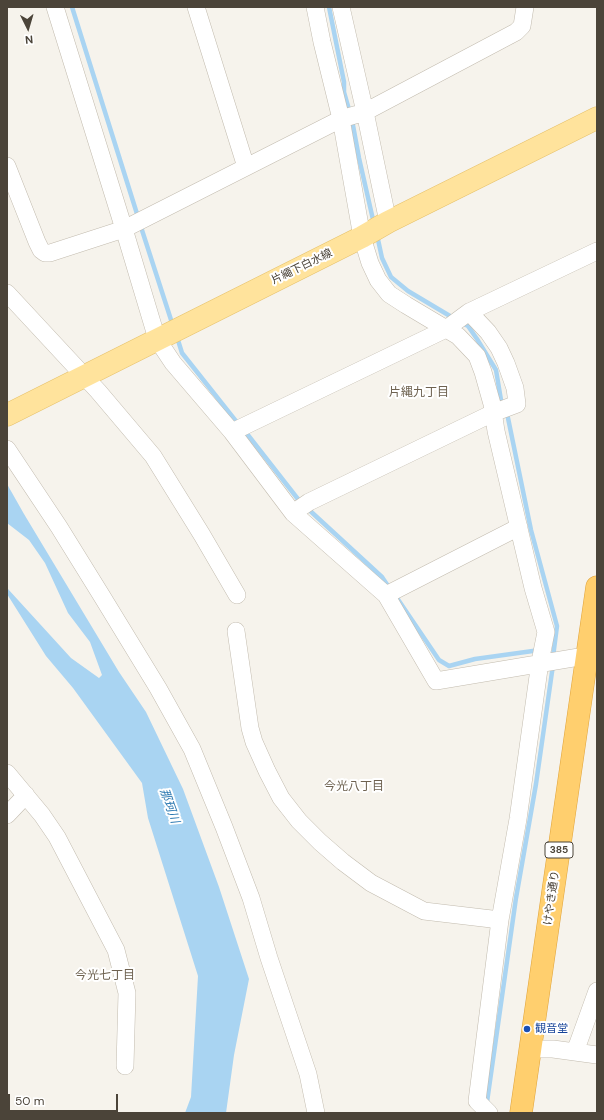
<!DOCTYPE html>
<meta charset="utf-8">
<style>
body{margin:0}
#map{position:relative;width:604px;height:1120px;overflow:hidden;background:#f6f3ec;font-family:"DM Sans",sans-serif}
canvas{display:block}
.frame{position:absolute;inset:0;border:8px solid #4b4439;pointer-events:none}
.north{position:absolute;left:8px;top:8px;width:40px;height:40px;-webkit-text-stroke:3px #fff;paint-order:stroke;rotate:175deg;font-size:11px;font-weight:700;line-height:16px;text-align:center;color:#4b4439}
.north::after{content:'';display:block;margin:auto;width:14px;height:18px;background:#4b4439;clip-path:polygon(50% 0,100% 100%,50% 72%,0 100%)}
.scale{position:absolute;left:8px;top:1094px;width:110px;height:18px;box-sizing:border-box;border:2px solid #4b4439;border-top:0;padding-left:5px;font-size:12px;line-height:14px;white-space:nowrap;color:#4b4439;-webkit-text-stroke:3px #fff;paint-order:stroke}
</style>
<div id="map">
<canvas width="604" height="1120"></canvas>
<div class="frame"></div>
<div class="north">N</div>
<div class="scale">50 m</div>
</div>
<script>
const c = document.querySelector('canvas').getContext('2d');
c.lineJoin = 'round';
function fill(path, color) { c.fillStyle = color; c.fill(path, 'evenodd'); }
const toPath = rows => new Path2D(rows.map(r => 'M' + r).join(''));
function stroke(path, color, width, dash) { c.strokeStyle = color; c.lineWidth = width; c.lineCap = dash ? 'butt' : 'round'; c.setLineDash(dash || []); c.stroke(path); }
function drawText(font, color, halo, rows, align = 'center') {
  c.font = font + ' "DM Sans","Noto Sans JP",sans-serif'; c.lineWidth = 4; c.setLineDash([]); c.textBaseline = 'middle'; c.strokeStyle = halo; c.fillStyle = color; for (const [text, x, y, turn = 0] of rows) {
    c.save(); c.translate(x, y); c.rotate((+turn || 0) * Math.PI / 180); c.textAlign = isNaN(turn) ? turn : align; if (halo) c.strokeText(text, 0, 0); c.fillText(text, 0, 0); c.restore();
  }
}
const water = toPath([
 [7,484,24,514,119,672,146,712,183,789,219,887,249,979,234,1055,226,1113,185,1113,191,1097,198,976,148,818,142,783,73,688,46,656,7,594,8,589,71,658,99,678,102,675,90,642,68,613,45,563,29,540,7,523]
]);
const stream = toPath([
 [72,7,138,217],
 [329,7,344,82,344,92,350,113],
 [352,120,359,158,374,224],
 [140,224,173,326],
 [377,235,382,258,391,277,408,291,455,319],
 [461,322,468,326,477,339,496,370,501,400,508,418,531,530,557,626,553,657],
 [177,337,182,353,239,425],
 [244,430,301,503],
 [307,508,382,577,390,589],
 [395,595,439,660,449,666,475,659,540,650],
 [485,1103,487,1102,516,898,536,784,553,665]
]);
const minor = toPath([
 [55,7,124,229,157,339,173,363,232,432,293,513,386,595,436,681,597,654],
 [196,7,246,167],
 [315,7,322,42,341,119,362,237,370,263,378,280,389,294,406,305,458,336,477,356,483,372,492,404,496,431,533,588,546,632,540,662,518,819,500,920,477,1101,489,1113],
 [341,7,365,112,388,222],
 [7,166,37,242,41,250,45,253,50,253,124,229,341,119,365,112,516,32,522,26,525,7],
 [7,293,98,391,153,456,202,535,237,595],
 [232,432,446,329,469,312,597,251],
 [7,449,59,527,103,598,158,688,192,749,224,827,251,898,269,958,308,1074,316,1113],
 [293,513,309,502,493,413,517,404,515,388,506,363,499,348,488,332,469,312],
 [386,595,519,527],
 [236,631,250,728,254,742,267,771,281,798,299,821,320,842,343,862,371,883,424,911,500,920],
 [7,773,42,815,57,837,116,950,127,993,125,1066],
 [7,815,26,795],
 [530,1049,553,1049,597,1055],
 [575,1052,597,991]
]);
const major = toPath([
 [7,415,362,237,388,222,597,118]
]);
const highway = toPath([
 [521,1113,597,587]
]);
const markers = [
 [527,1029,4,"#1a4fb4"]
];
const shields = [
 [559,850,28]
];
const shieldNames = [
 ["385",559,850]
];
const streetNames = [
 ["片繩下白水線",302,267,-26],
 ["けやき通り",552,898,-82]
];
const transitNames = [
 ["観音堂",535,1029]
];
const neighbourhoodNames = [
 ["片縄九丁目",419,393],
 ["今光八丁目",354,787],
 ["今光七丁目",105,976]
];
const waterNames = [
 ["那珂川",169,806,70]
];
fill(water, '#a9d4f2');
stroke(stream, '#a9d4f2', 4.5);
stroke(minor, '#c2bbae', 18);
stroke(major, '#e6c16a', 23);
stroke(highway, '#e0a43c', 23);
stroke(minor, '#fff', 17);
stroke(major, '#ffe39c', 22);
stroke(highway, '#ffcf6e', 22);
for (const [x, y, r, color] of markers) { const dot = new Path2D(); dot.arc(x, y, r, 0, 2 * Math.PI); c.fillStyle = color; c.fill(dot); stroke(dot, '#fff', 1.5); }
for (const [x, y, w] of shields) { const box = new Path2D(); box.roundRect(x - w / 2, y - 8, w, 16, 3); c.fillStyle = '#fff'; c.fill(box); stroke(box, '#4b4439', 1); }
drawText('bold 10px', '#4b4439', null, shieldNames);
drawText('11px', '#4b4439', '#fff', streetNames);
drawText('11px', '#164399', '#fff', transitNames, 'left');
drawText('12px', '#6e6250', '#fff', neighbourhoodNames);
drawText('italic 12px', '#2e7ab2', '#fff', waterNames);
</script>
